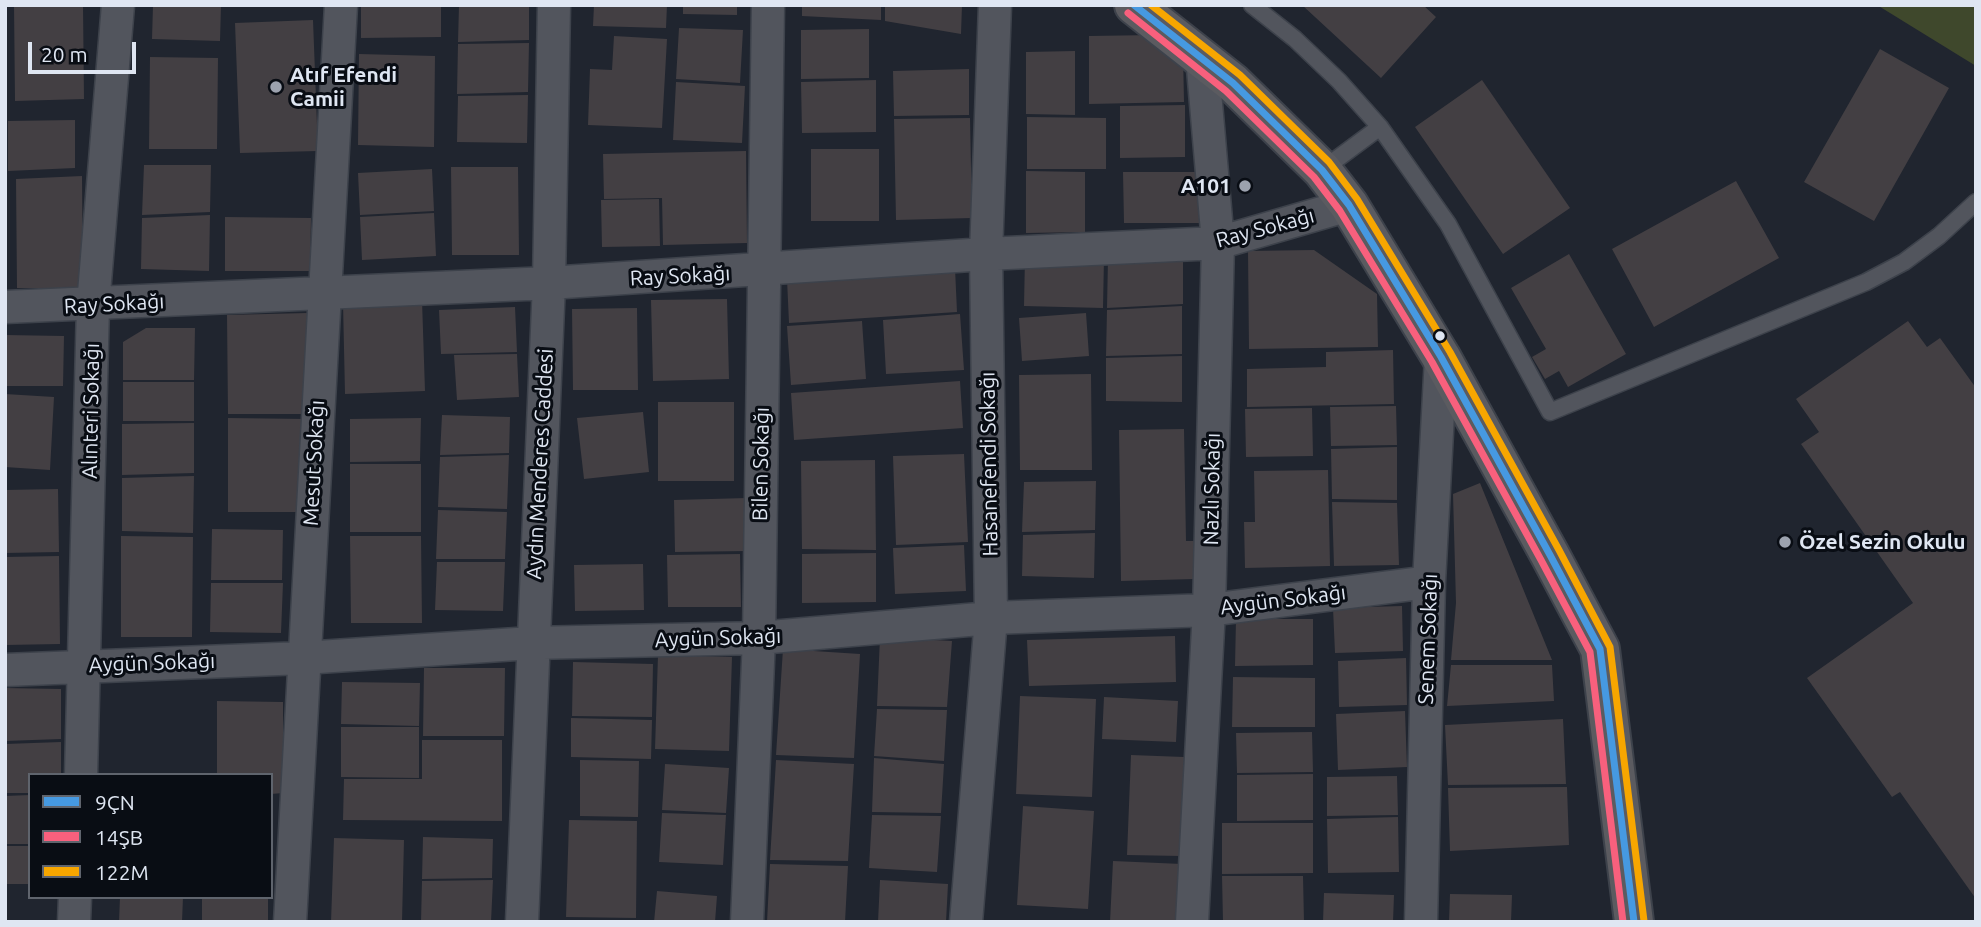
<!DOCTYPE html>
<meta charset="utf-8">
<style>
body{margin:0}
#map{position:relative;width:1981px;height:927px;overflow:hidden;background:#20252f;font-family:Ubuntu,sans-serif}
canvas{display:block}
.frame{position:absolute;inset:0;border:7px solid #dfe6f2;pointer-events:none}
.legend{position:absolute;left:28px;top:773px;width:245px;height:126px;box-sizing:border-box;background:#090d14;border:2px solid #5f646d;margin:0;padding:9px 12px;list-style:none;font-size:21px;color:#dfe6f2}
.legend li{display:flex;align-items:center;gap:14px;height:35px}
.legend b{width:35px;border:2px solid #5f646d}
.scale{position:absolute;left:28px;top:42px;width:108px;height:32px;box-sizing:border-box;border:4px solid #dfe6f2;border-top:0;padding-left:9px;font-size:21px;line-height:24px;white-space:nowrap;color:#dfe6f2;-webkit-text-stroke:5px #090d14;paint-order:stroke}
</style>
<div id="map">
<canvas width="1981" height="927"></canvas>
<div class="frame"></div>
<ul class="legend">
<li><b style="height:9px;background:#4699e1"></b>9ÇN</li>
<li><b style="height:9px;background:#f8607d"></b>14ŞB</li>
<li><b style="height:9px;background:#f7a600"></b>122M</li>
</ul>
<div class="scale">20 m</div>
</div>
<script>
const c = document.querySelector('canvas').getContext('2d');
c.lineJoin = 'round';
function fill(path, color) { c.fillStyle = color; c.fill(path, 'evenodd'); }
const toPath = rows => new Path2D(rows.map(r => 'M' + r).join(''));
function stroke(path, color, width, dash) { c.strokeStyle = color; c.lineWidth = width; c.lineCap = dash ? 'butt' : 'round'; c.setLineDash(dash || []); c.stroke(path); }
function drawText(font, color, halo, rows, align = 'center') {
  c.font = font + ' Ubuntu,sans-serif'; c.lineWidth = 6; c.setLineDash([]); c.textBaseline = 'middle'; c.strokeStyle = halo; c.fillStyle = color; for (const [text, x, y, turn = 0] of rows) {
    c.save(); c.translate(x, y); c.rotate((+turn || 0) * Math.PI / 180); c.textAlign = isNaN(turn) ? turn : align; if (halo) c.strokeText(text, 0, 0); c.fillText(text, 0, 0); c.restore();
  }
}
const green = toPath([
 [1877,5,1976,5,1976,66]
]);
const building = toPath([
 [14,5,83,5,84,99,15,101],
 [153,5,221,5,220,41,152,39],
 [361,5,441,5,441,37,361,38],
 [459,5,529,5,529,40,458,42],
 [594,5,667,5,666,28,593,26],
 [683,5,737,5,737,15,683,14],
 [802,5,881,5,881,20,802,16],
 [885,5,962,5,961,34,885,21],
 [1302,5,1423,5,1436,17,1381,78],
 [313,20,318,151,240,153,235,23],
 [679,28,743,30,740,83,676,79],
 [869,29,869,78,801,79,801,30],
 [1153,35,1183,52,1184,102,1089,104,1089,36],
 [614,36,667,39,662,128,588,125,590,69,612,70],
 [529,43,528,92,457,94,458,44],
 [1880,49,1949,88,1874,221,1804,182],
 [1075,51,1075,115,1026,114,1026,52],
 [359,54,435,56,434,147,358,145],
 [150,57,218,58,217,149,149,149],
 [969,69,969,115,894,116,893,71],
 [876,80,876,132,802,133,801,82],
 [1482,80,1570,208,1503,254,1415,127],
 [676,82,745,86,742,143,673,140],
 [528,95,527,143,457,142,458,96],
 [1185,105,1185,157,1120,158,1120,106],
 [1027,117,1106,118,1106,169,1027,169],
 [970,118,972,218,896,220,894,119],
 [75,120,75,168,8,171,8,121],
 [811,149,879,149,879,221,811,221],
 [746,151,747,243,663,245,662,198,604,199,603,154],
 [144,165,211,165,210,212,142,215],
 [451,167,518,167,519,255,452,255],
 [432,169,434,211,360,215,358,173],
 [1026,171,1085,172,1085,232,1026,233],
 [1123,172,1207,172,1207,223,1124,223],
 [82,176,83,288,17,288,16,179],
 [1736,181,1779,258,1654,327,1612,249],
 [659,199,660,246,602,247,601,200],
 [434,213,436,256,362,260,360,217],
 [210,215,209,271,141,269,142,218],
 [225,217,311,218,310,271,225,271],
 [1314,250,1377,294,1378,347,1249,349,1248,251],
 [1569,254,1626,354,1568,387,1559,371,1545,379,1532,357,1546,349,1511,288],
 [1025,256,1104,258,1103,308,1024,306],
 [1108,258,1183,259,1183,304,1107,308],
 [955,268,957,312,789,323,787,279],
 [727,299,729,379,653,381,651,300],
 [422,300,425,391,345,394,343,303],
 [1182,306,1182,354,1106,356,1107,310],
 [515,307,517,352,441,354,439,310],
 [637,308,638,390,573,390,572,309],
 [307,313,306,414,228,414,227,315],
 [1086,313,1089,356,1022,361,1019,318],
 [960,314,964,370,886,374,883,320],
 [862,321,866,379,791,385,787,326],
 [1908,321,1927,347,1940,338,1976,388,1976,899,1900,792,1892,797,1807,678,1913,603,1801,444,1819,432,1796,399],
 [146,328,195,328,194,380,123,380,123,342],
 [5,335,64,336,63,386,5,386],
 [1393,350,1394,404,1247,407,1247,369,1326,367,1326,352],
 [517,354,519,397,457,400,454,355],
 [1182,356,1182,402,1106,401,1106,358],
 [1091,374,1092,470,1020,470,1019,375],
 [960,381,963,428,794,440,791,393],
 [123,382,194,382,194,421,123,421],
 [5,394,54,397,50,470,5,467],
 [658,402,734,402,734,481,658,481],
 [1396,406,1397,445,1331,446,1330,407],
 [1312,408,1313,456,1246,457,1245,409],
 [643,412,649,472,584,479,577,418],
 [442,415,510,417,509,453,440,455],
 [228,418,306,419,306,512,228,512],
 [421,418,420,461,350,462,350,419],
 [194,423,194,473,122,475,122,424],
 [1184,429,1186,541,1194,541,1194,579,1121,581,1119,430],
 [1397,447,1397,500,1332,499,1331,449],
 [964,454,968,542,896,545,893,456],
 [509,455,507,509,438,507,440,457],
 [875,460,876,550,802,549,801,461],
 [350,464,421,464,421,532,350,532],
 [1328,470,1330,566,1245,568,1244,522,1255,522,1254,471],
 [194,476,193,533,122,531,122,478],
 [1096,481,1095,530,1022,532,1024,482],
 [1480,483,1552,660,1451,660,1456,603,1453,494],
 [58,489,59,552,5,553,5,490],
 [747,498,747,551,675,552,674,500],
 [1332,502,1397,503,1399,565,1334,566],
 [438,510,507,512,505,559,436,559],
 [212,529,283,530,282,580,211,580],
 [1095,533,1094,578,1022,576,1023,535],
 [121,536,193,537,192,637,121,637],
 [350,536,421,536,422,623,351,623],
 [964,545,966,591,895,594,893,548],
 [876,553,876,602,802,603,802,554],
 [740,554,741,607,668,607,667,555],
 [59,556,60,644,5,645,5,557],
 [437,562,505,562,503,611,435,610],
 [643,564,644,610,575,611,574,565],
 [211,583,283,583,281,633,210,632],
 [1402,606,1403,651,1335,653,1333,608],
 [1236,619,1313,619,1313,665,1235,666],
 [1175,636,1176,682,1029,686,1027,640],
 [880,637,952,641,947,707,877,706],
 [783,649,860,654,854,758,776,755],
 [658,655,732,657,729,751,655,749],
 [1406,658,1407,705,1339,707,1338,661],
 [573,662,653,664,652,717,572,716],
 [1451,665,1552,665,1554,701,1447,706],
 [424,668,505,668,504,736,423,736],
 [1233,677,1315,678,1315,727,1232,727],
 [342,682,420,683,419,726,341,724],
 [5,688,61,689,61,739,5,741],
 [1020,696,1096,699,1092,797,1016,794],
 [1104,697,1178,701,1176,742,1102,739],
 [217,701,283,702,283,793,271,794,271,775,217,775],
 [877,709,947,710,944,761,874,756],
 [1405,711,1407,767,1338,770,1336,714],
 [571,718,652,720,651,759,571,757],
 [1563,719,1566,784,1448,785,1445,725],
 [341,727,419,727,419,778,341,777],
 [1312,732,1313,772,1237,773,1236,733],
 [422,740,502,740,502,821,343,820,344,779,422,779],
 [61,742,61,775,30,775,30,793,5,793,5,744],
 [1131,755,1184,757,1181,856,1127,855],
 [874,758,944,764,941,813,872,812],
 [580,760,639,761,638,817,580,816],
 [776,760,854,764,848,861,770,860],
 [665,764,729,768,726,813,662,810],
 [1313,774,1313,820,1237,821,1237,775],
 [1397,776,1398,815,1327,816,1327,777],
 [1567,787,1569,845,1450,851,1448,788],
 [30,795,30,844,5,844,5,796],
 [1023,806,1094,811,1088,909,1017,905],
 [662,813,726,815,723,865,659,862],
 [872,815,941,816,937,872,869,868],
 [1398,817,1399,872,1328,873,1327,819],
 [569,820,637,821,636,918,566,917],
 [1222,823,1313,823,1313,873,1222,874],
 [423,837,493,839,492,878,422,879],
 [334,838,404,840,402,922,331,922],
 [5,846,30,846,30,884,5,884],
 [1113,861,1182,864,1179,922,1110,922],
 [770,864,848,866,845,922,767,922],
 [1222,876,1303,876,1304,922,1223,922],
 [493,880,491,922,421,922,422,881],
 [880,880,948,884,946,922,878,922],
 [657,891,717,896,715,922,654,922],
 [1324,893,1394,895,1393,922,1323,922],
 [1450,894,1512,895,1511,922,1449,922],
 [120,897,183,897,182,922,119,922],
 [268,897,268,922,202,922,202,898]
]);
const lane = toPath([
 [1252,5,1295,39,1339,81,1380,127,1448,224,1550,412,1866,282,1904,262,1939,236,1976,202],
 [1322,170,1380,127]
]);
const street = toPath([
 [5,307,549,283,986,254,1218,243,1349,205],
 [5,670,303,658,532,643,759,638,991,618,1209,610,1429,582],
 [81,775,93,305,118,5],
 [74,922,75,897],
 [290,922,341,5],
 [522,922,549,283,554,5],
 [747,922,759,638,768,5],
 [966,922,991,618,986,254,995,5],
 [1192,922,1209,610,1218,243,1202,57],
 [1421,922,1429,582,1441,357]
]);
const secondary = toPath([
 [1134,5,1233,83,1322,170,1349,205,1441,357,1550,555,1600,649,1634,922]
]);
const bus1 = toPath([
 [1134,5,1233,83,1322,170,1349,205,1441,357,1550,555,1600,649,1634,922]
]);
const bus2 = toPath([
 [1128,13,1226,91,1314,177,1340,211,1432,362,1541,560,1590,652,1623,922]
]);
const bus3 = toPath([
 [1151,5,1240,75,1329,162,1357,199,1450,352,1559,550,1610,647,1644,921]
]);
const markers = [
 [276,87,7,"#9ca2ae"],
 [1245,186,7,"#9ca2ae"],
 [1440,336,6,"#dfe6f2"],
 [1785,542,7,"#9ca2ae"]
];
const poiNames = [
 ["Atıf Efendi",290,75],
 ["Camii",290,99],
 ["A101",1231,186,"right"],
 ["Özel Sezin Okulu",1799,542]
];
const streetNames = [
 ["Ray Sokağı",1265,228,-15],
 ["Ray Sokağı",680,276,-3],
 ["Ray Sokağı",114,304,-3],
 ["Alınteri Sokağı",91,411,-89],
 ["Mesut Sokağı",314,463,-87],
 ["Aydın Menderes Caddesi",540,464,-87],
 ["Bilen Sokağı",761,464,-89],
 ["Hasanefendi Sokağı",989,464,-91],
 ["Nazlı Sokağı",1212,489,-89],
 ["Aygün Sokağı",1283,600,-7],
 ["Aygün Sokağı",718,638,-2],
 ["Senem Sokağı",1428,639,-88],
 ["Aygün Sokağı",152,663,-2]
];
fill(green, '#3f482c');
fill(building, '#433f43');
stroke(lane, '#3d424b', 19);
stroke(street, '#3d424b', 35);
stroke(secondary, '#3d424b', 42);
stroke(lane, '#52555d', 16);
stroke(street, '#52555d', 32);
stroke(secondary, '#5b5b60', 38);
stroke(bus1, '#4699e1', 7);
stroke(bus2, '#f8607d', 7);
stroke(bus3, '#f7a600', 7);
for (const [x, y, r, color] of markers) { const dot = new Path2D(); dot.arc(x, y, r, 0, 2 * Math.PI); c.fillStyle = color; c.fill(dot); stroke(dot, '#090d14', 2.5); }
drawText('bold 21px', '#dfe6f2', '#090d14', poiNames, 'left');
drawText('21px', '#dfe6f2', '#090d14', streetNames);
</script>
